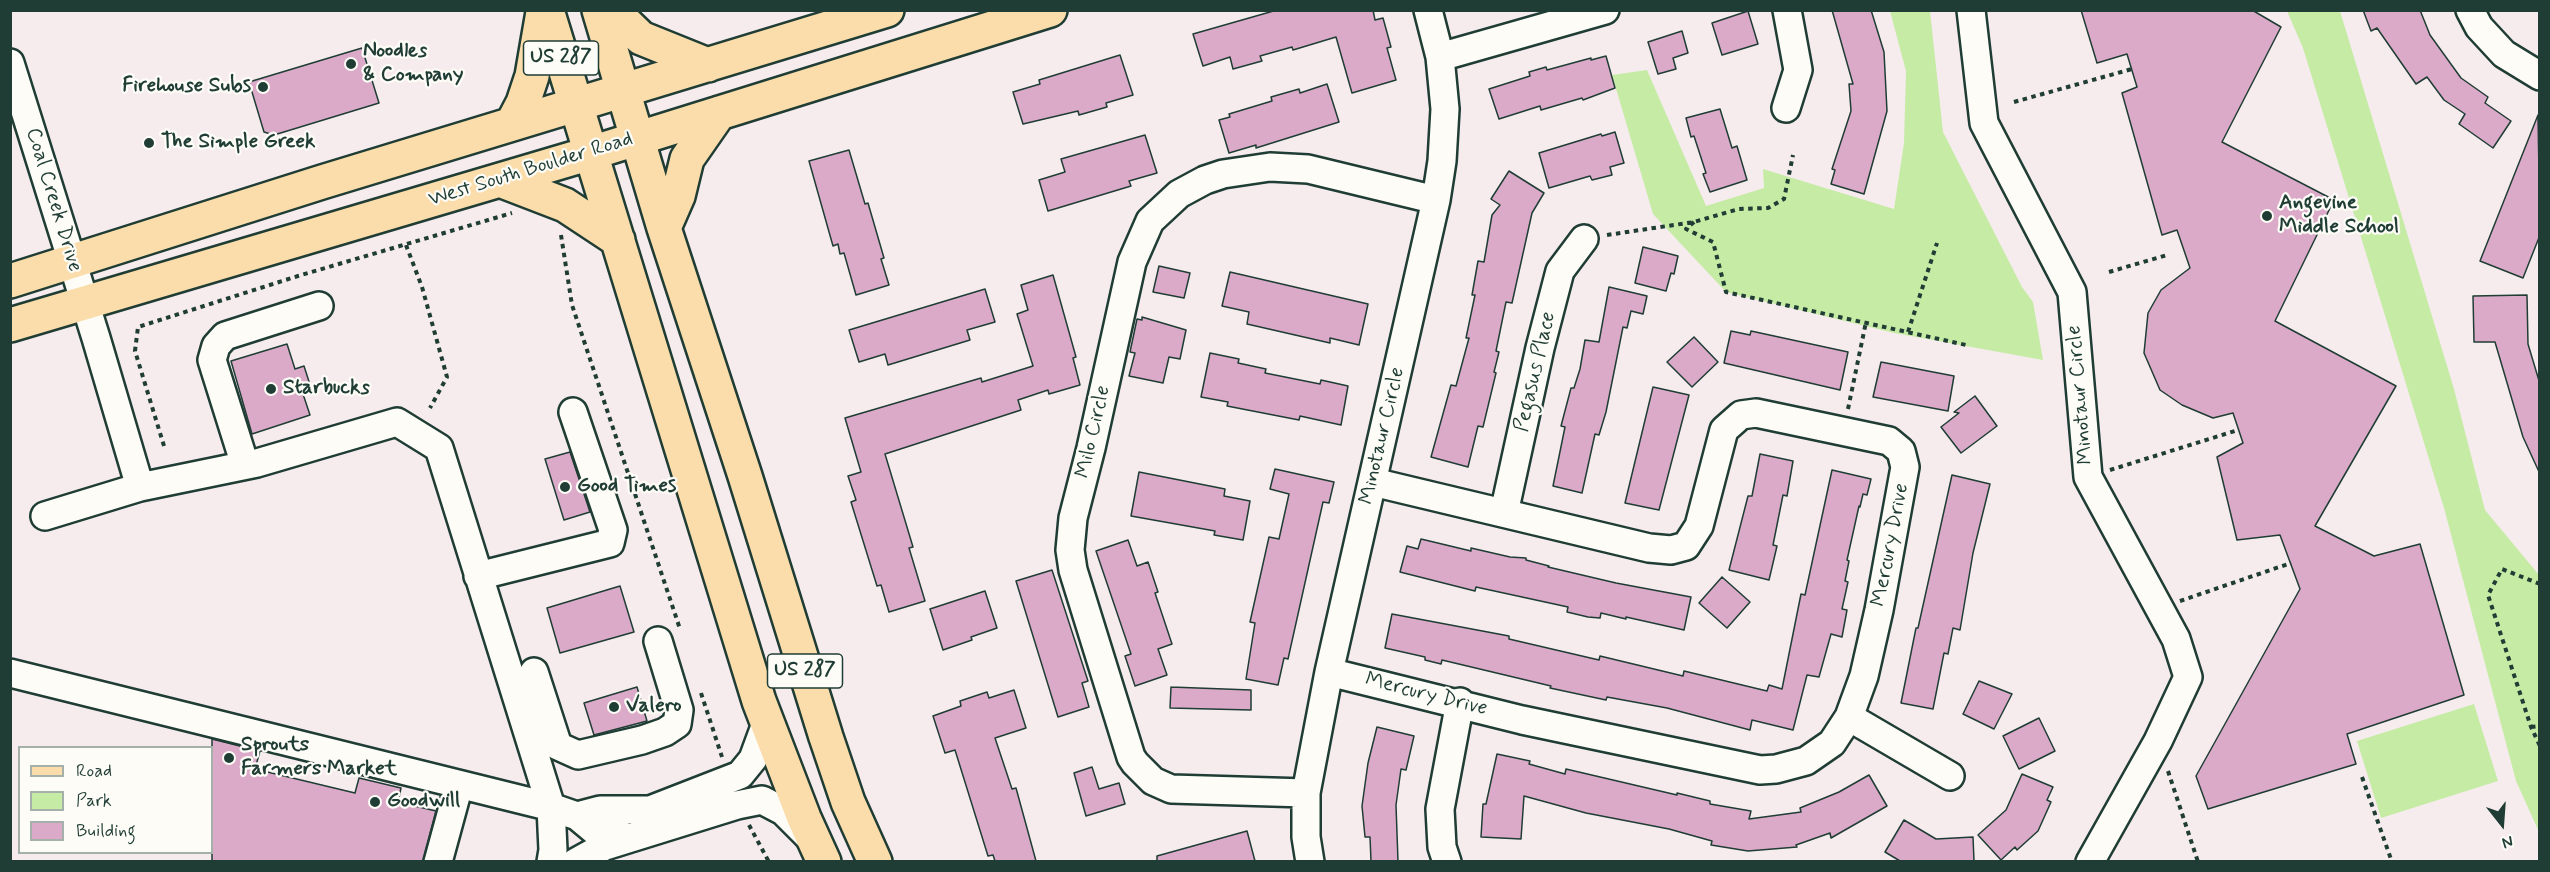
<!DOCTYPE html>
<style>
body{margin:0}
#map{position:relative;width:2550px;height:872px;overflow:hidden;background:#f6ecee;font-family:Mynerve,sans-serif}
canvas{display:block}
.frame{position:absolute;inset:0;border:12px solid #1f3d34;pointer-events:none}
.legend{position:absolute;left:18px;top:746px;width:195px;height:108px;box-sizing:border-box;background:#fdfcf7;border:2px solid #a4b0a9;margin:0;padding:8px 10px;list-style:none;font-size:18px;color:#1f3d34}
.legend li{display:flex;align-items:center;gap:12px;height:30px}
.legend b{width:30px;border:2px solid #a4b0a9}
.north{position:absolute;left:2472px;top:794px;width:60px;height:60px;-webkit-text-stroke:4px #fdfcf7;paint-order:stroke;rotate:163deg;font-size:16px;font-weight:700;line-height:24px;text-align:center;color:#1f3d34}
.north::after{content:'';display:block;margin:auto;width:21px;height:27px;background:#1f3d34;clip-path:polygon(50% 0,100% 100%,50% 72%,0 100%)}
</style>
<div id="map">
<canvas width="2550" height="872"></canvas>
<div class="frame"></div>
<ul class="legend">
<li><b style="height:8px;background:#fbddab"></b>Road</li>
<li><b style="height:16px;background:#c6eba5"></b>Park</li>
<li><b style="height:16px;background:#dbaac9"></b>Building</li>
</ul>
<div class="north">N</div>
</div>
<script>
const c = document.querySelector('canvas').getContext('2d');
c.lineJoin = 'round';
function fill(path, color) { c.fillStyle = color; c.fill(path, 'evenodd'); }
const toPath = rows => new Path2D(rows.map(r => 'M' + r).join(''));
function stroke(path, color, width, dash) { c.strokeStyle = color; c.lineWidth = width; c.lineCap = dash ? 'butt' : 'round'; c.setLineDash(dash || []); c.stroke(path); }
function drawText(font, color, halo, rows, align = 'center') {
  c.font = font + ' Mynerve,sans-serif'; c.lineWidth = 4.5; c.setLineDash([]); c.textBaseline = 'middle'; c.strokeStyle = halo; c.fillStyle = color; for (const [text, x, y, turn = 0] of rows) {
    c.save(); c.translate(x, y); c.rotate((+turn || 0) * Math.PI / 180); c.textAlign = isNaN(turn) ? turn : align; if (halo) c.strokeText(text, 0, 0); c.fillText(text, 0, 0); c.restore();
  }
}
const green = toPath([
 [1890,11,1930,11,1943,132,2022,287,2033,302,2043,360,1894,333,1726,292,1653,214,1612,75,1647,70,1706,206,1764,188,1763,169,1894,209,1904,143,1906,71],
 [2287,11,2340,11,2454,389,2485,510,2539,575,2539,832,2516,781,2444,508,2303,48],
 [2474,704,2498,781,2381,818,2357,741]
]);
const building = toPath([
 [1277,10,1373,10,1375,20,1383,18,1391,47,1387,48,1396,80,1352,93,1336,37,1293,50,1292,47,1260,56,1262,61,1233,69,1230,57,1203,66,1193,34,1277,10],
 [1832,10,1871,10,1884,52,1887,111,1864,194,1831,184,1835,170,1832,169,1851,111,1849,84,1853,84,1832,10],
 [2081,10,2252,10,2281,27,2222,142,2334,200,2275,321,2396,386,2315,526,2374,556,2420,544,2464,695,2347,734,2356,764,2208,809,2196,776,2300,589,2280,535,2237,540,2217,457,2243,443,2233,413,2213,418,2182,405,2160,390,2144,353,2148,313,2161,290,2190,268,2177,230,2162,235,2122,93,2137,87,2127,54,2097,63,2081,10],
 [2363,10,2420,10,2430,35,2461,78,2488,97,2485,103,2511,121,2493,148,2459,124,2465,114,2444,100,2427,77,2416,84,2377,28,2371,31,2363,10],
 [1748,11,1758,44,1722,55,1712,23,1748,11],
 [1682,31,1688,53,1673,58,1676,69,1658,74,1648,42,1682,31],
 [362,48,379,103,274,135,264,132,249,82,362,48],
 [1120,55,1133,95,1106,103,1107,107,1079,115,1078,111,1023,124,1013,92,1040,84,1039,80,1120,55],
 [1606,56,1615,88,1583,100,1582,98,1541,110,1540,106,1499,119,1489,89,1530,76,1529,72,1546,67,1547,70,1591,58,1591,60,1606,56],
 [1327,84,1339,122,1256,148,1256,145,1229,153,1219,120,1230,117,1229,114,1272,101,1271,97,1299,89,1300,93,1327,84],
 [1720,109,1732,148,1737,146,1747,180,1710,192,1703,174,1706,173,1694,136,1691,137,1686,118,1720,109],
 [2538,115,2540,235,2523,278,2480,261,2538,115],
 [1615,132,1624,163,1610,167,1612,175,1592,180,1590,176,1549,188,1539,153,1601,134,1602,136,1615,132],
 [1145,135,1157,173,1129,181,1131,186,1048,211,1039,180,1065,172,1061,159,1145,135],
 [849,150,865,204,868,203,884,258,881,259,889,285,856,295,844,253,840,254,838,244,833,246,809,161,849,150],
 [1509,171,1544,193,1532,213,1512,303,1506,302,1496,351,1499,352,1494,372,1496,373,1483,427,1478,426,1468,467,1431,457,1451,385,1456,386,1469,338,1466,338,1475,295,1472,295,1478,261,1484,262,1492,215,1500,205,1491,199,1509,171],
 [1643,247,1678,256,1674,274,1671,273,1666,291,1635,283,1643,247],
 [1159,266,1190,273,1184,298,1153,292,1159,266],
 [1230,272,1368,304,1359,345,1330,338,1330,343,1247,324,1249,312,1222,306,1230,272],
 [1053,275,1076,357,1073,358,1080,385,1049,394,1048,390,1018,400,1021,410,885,454,913,547,909,548,925,601,889,612,881,585,877,586,851,502,856,500,848,476,861,472,845,418,981,378,982,382,1033,366,1017,314,1028,310,1021,285,1053,275],
 [1609,287,1647,296,1643,314,1631,311,1627,328,1623,327,1606,412,1599,435,1595,434,1582,493,1553,486,1565,427,1561,426,1571,388,1574,388,1580,369,1585,340,1599,342,1609,287],
 [985,289,995,322,967,330,970,340,888,365,885,354,859,362,849,330,985,289],
 [2527,295,2528,344,2540,384,2540,474,2523,437,2495,342,2474,342,2473,296,2527,295],
 [1142,317,1186,330,1180,359,1169,357,1163,383,1129,376,1135,353,1130,352,1137,319,1142,320,1142,317],
 [1731,331,1750,335,1751,331,1848,352,1840,390,1724,363,1731,331],
 [1694,337,1718,362,1692,387,1667,362,1694,337],
 [287,344,295,369,304,366,312,391,303,394,310,415,252,434,231,361,287,344],
 [1210,353,1239,359,1238,363,1266,369,1265,373,1320,384,1321,380,1348,386,1341,425,1300,416,1299,420,1227,406,1228,402,1201,397,1210,353],
 [1881,362,1954,376,1948,411,1873,397,1881,362],
 [1653,387,1689,395,1659,510,1625,503,1653,387],
 [1975,396,1997,426,1961,453,1941,427,1959,413,1954,412,1975,396],
 [570,452,590,512,564,520,545,459,570,452],
 [1760,454,1793,461,1787,496,1783,495,1773,545,1777,546,1769,580,1729,570,1748,496,1752,496,1760,454],
 [1275,469,1334,482,1329,503,1323,502,1288,659,1284,658,1278,685,1246,679,1255,623,1250,622,1269,537,1279,539,1289,494,1270,489,1275,469],
 [1832,470,1871,479,1867,495,1863,494,1860,507,1859,506,1847,560,1849,561,1845,581,1848,582,1842,609,1847,610,1842,637,1831,634,1819,677,1807,675,1793,730,1752,720,1750,730,1667,708,1607,697,1606,700,1550,688,1551,686,1442,660,1441,664,1425,660,1425,657,1385,648,1392,614,1509,636,1509,639,1599,660,1600,656,1683,676,1684,671,1767,691,1769,685,1782,689,1801,594,1805,595,1832,470],
 [1139,472,1225,489,1224,496,1250,501,1243,540,1214,535,1215,531,1131,516,1139,472],
 [1952,475,1990,484,1973,553,1960,630,1953,628,1948,654,1944,653,1933,709,1901,703,1916,628,1918,628,1952,475],
 [1421,539,1471,551,1471,548,1510,557,1526,558,1526,560,1549,566,1548,567,1616,583,1691,597,1684,630,1626,617,1626,619,1601,613,1600,618,1588,617,1567,612,1568,607,1476,587,1475,591,1400,572,1407,546,1418,549,1421,539],
 [1128,540,1137,566,1148,562,1158,592,1155,593,1172,644,1158,649,1167,675,1135,686,1125,656,1131,654,1096,551,1128,540],
 [1052,570,1088,681,1082,683,1089,707,1058,717,1016,581,1052,570],
 [1722,577,1750,602,1727,628,1699,603,1722,577],
 [620,586,634,632,560,653,547,608,620,586],
 [985,591,997,628,971,637,972,640,943,650,930,609,985,591],
 [1979,681,2012,694,1994,729,1963,714,1979,681],
 [637,687,647,721,594,735,584,703,637,687],
 [1171,687,1251,690,1251,710,1170,708,1171,687],
 [1014,690,1026,728,995,738,1012,789,1016,788,1036,861,995,861,993,855,988,856,955,750,945,753,933,716,961,706,960,701,987,692,989,698,1014,690],
 [2039,718,2055,751,2019,769,2003,736,2039,718],
 [1377,727,1414,736,1406,770,1401,769,1396,805,1398,861,1371,861,1370,837,1365,837,1362,806,1368,763,1377,727],
 [212,739,260,751,255,769,355,793,359,778,401,788,398,802,436,811,423,861,212,861,212,739],
 [1497,754,1530,761,1529,764,1565,774,1566,769,1677,795,1677,793,1710,801,1710,804,1751,811,1749,819,1801,812,1800,808,1839,792,1869,775,1887,806,1831,838,1830,833,1796,845,1797,847,1748,851,1711,845,1712,841,1669,829,1586,813,1524,796,1521,839,1481,837,1483,804,1486,804,1497,754],
 [1092,767,1099,789,1119,783,1125,804,1086,816,1074,773,1092,767],
 [2022,774,2053,787,2047,800,2051,802,2038,831,2017,850,2015,847,2001,860,1978,835,2006,810,2022,774],
 [1904,820,1936,839,1973,837,1974,861,1900,861,1885,852,1904,820],
 [1247,831,1255,861,1157,861,1157,856,1247,831]
]);
const path = toPath([
 [2014,102,2132,69],
 [1694,222,1686,229,1713,242,1726,292,1966,345],
 [561,235,572,305,680,629],
 [1607,235,1694,222,1739,209,1768,208,1784,199,1793,155],
 [406,245,422,287,447,377,430,408],
 [2109,272,2167,255],
 [1908,332,1937,243],
 [1848,409,1866,322],
 [164,446,135,351,138,327,298,276,512,213],
 [2110,470,2238,430],
 [2540,584,2502,569,2488,595,2531,727,2540,746],
 [2180,601,2291,563],
 [701,693,722,757],
 [2531,727,2540,726],
 [2168,771,2198,862],
 [2362,777,2392,862],
 [749,825,769,862]
]);
const minor = toPath([
 [1971,10,1984,123,2072,292,2088,477,2176,639,2188,677,2158,741,2090,862],
 [2470,10,2479,27,2504,54,2540,76],
 [1440,57,1605,10],
 [10,63,96,338,140,487],
 [1786,108,1798,70,1787,10],
 [245,465,212,360,216,346,225,336,319,306],
 [1504,513,1540,348,1560,271,1584,239],
 [45,516,140,487,257,463,397,422,439,448,551,807,553,850,551,862],
 [478,576,610,543,613,530,573,412],
 [534,672,558,746,578,755,642,740,665,732,677,724,679,710,658,641],
 [1329,672,1522,720,1760,770,1776,769,1806,761,1832,743,1849,717,1864,676,1879,610,1905,467,1901,451,1889,441,1756,413,1741,415,1724,430,1699,526,1686,546,1671,550,1649,548,1373,482],
 [10,673,551,807,577,816,595,831,631,838],
 [1849,717,1950,776],
 [1306,793,1171,789,1153,781,1135,763,1131,757,1073,570,1070,550,1073,518,1091,448,1132,262,1150,221,1179,194,1205,180,1223,174,1270,167,1308,169,1436,200],
 [577,816,600,810,650,810,740,775,753,759,767,721],
 [438,862,459,785],
 [576,862,605,846,737,805,762,800,783,811,811,839],
 [1310,862,1306,837,1306,793,1329,672,1436,200,1442,161,1445,109,1440,57,1428,10],
 [1447,862,1442,847,1440,809,1460,702]
]);
const major = toPath([
 [547,10,759,701,804,818,824,862],
 [599,10,664,228,745,476,826,737,848,802,875,862],
 [612,10,641,38,708,65],
 [512,124,523,103,532,76,543,12],
 [500,180,565,205,618,240],
 [664,228,678,196,687,159,719,113],
 [10,281,322,182,887,10],
 [10,325,591,153,1050,10]
]);
const markers = [
 [351,64,6,"#1f3d34"],
 [263,87,6,"#1f3d34"],
 [149,143,6,"#1f3d34"],
 [2267,216,6,"#1f3d34"],
 [271,389,6,"#1f3d34"],
 [565,487,6,"#1f3d34"],
 [614,707,6,"#1f3d34"],
 [229,758,6,"#1f3d34"],
 [375,802,6,"#1f3d34"]
];
const shields = [
 [561,58,75],
 [805,671,75]
];
const shieldNames = [
 ["US 287",561,58],
 ["US 287",805,671]
];
const poiNames = [
 ["Noodles",363,52],
 ["& Company",363,76],
 ["Firehouse Subs",251,87,"right"],
 ["The Simple Greek",161,143],
 ["Angevine",2279,204],
 ["Middle School",2279,228],
 ["Starbucks",283,389],
 ["Good Times",577,487],
 ["Valero",626,707],
 ["Sprouts",241,746],
 ["Farmers Market",241,770],
 ["Goodwill",387,802]
];
const streetNames = [
 ["West South Boulder Road",531,170,-17],
 ["Coal Creek Drive",53,200,73],
 ["Pegasus Place",1536,372,-77],
 ["Minotaur Circle",2081,395,-95],
 ["Milo Circle",1094,432,-77],
 ["Minotaur Circle",1383,436,-77],
 ["Mercury Drive",1891,545,-79],
 ["Mercury Drive",1426,695,14]
];
fill(green, '#c6eba5');
fill(building, '#dbaac9');
stroke(building, '#1f3d34', 1.5);
stroke(minor, '#1f3d34', 32);
stroke(major, '#1f3d34', 38);
stroke(path, '#1f3d34', 4, [4.5, 4.5]);
stroke(minor, '#fdfcf7', 27);
stroke(major, '#fbddab', 33);
for (const [x, y, r, color] of markers) { const dot = new Path2D(); dot.arc(x, y, r, 0, 2 * Math.PI); c.fillStyle = color; c.fill(dot); stroke(dot, '#fdfcf7', 2); }
for (const [x, y, w] of shields) { const box = new Path2D(); box.roundRect(x - w / 2, y - 17, w, 34, 4.5); c.fillStyle = '#fdfcf7'; c.fill(box); stroke(box, '#1f3d34', 1.5); }
drawText('bold 20px', '#1f3d34', null, shieldNames);
drawText('bold 21px', '#1f3d34', '#fdfcf7', poiNames, 'left');
drawText('21px', '#1f3d34', '#fdfcf7', streetNames);
</script>
